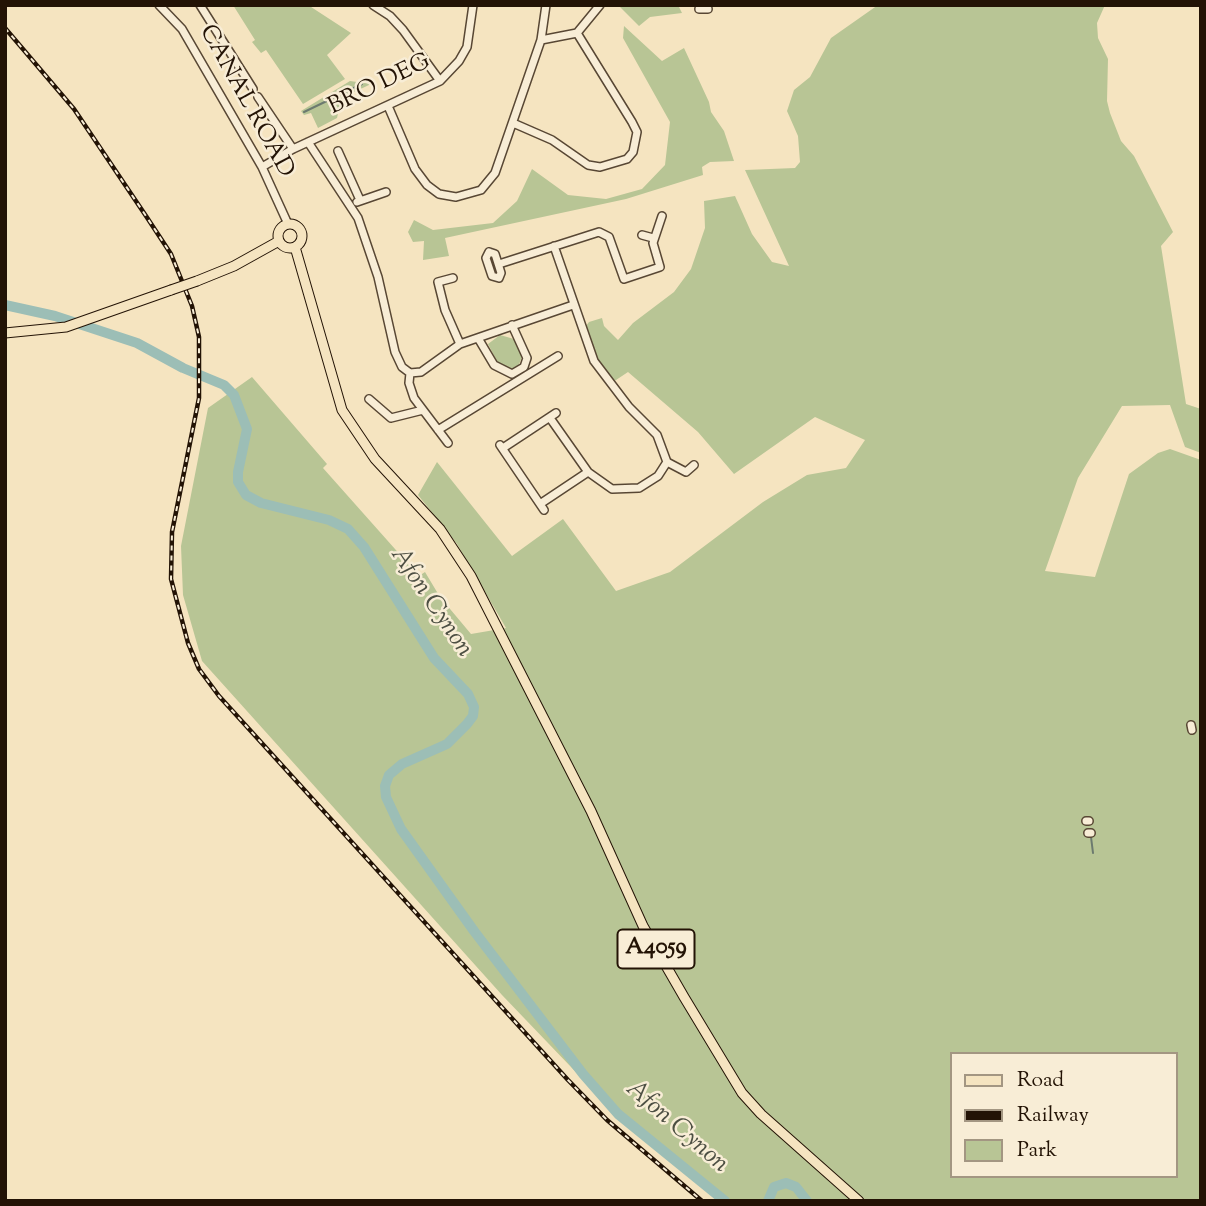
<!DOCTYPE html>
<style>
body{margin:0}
#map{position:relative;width:1206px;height:1206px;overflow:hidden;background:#f5e4c0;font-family:"Sorts Mill Goudy",serif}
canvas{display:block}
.frame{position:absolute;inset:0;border:7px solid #231305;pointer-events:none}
.legend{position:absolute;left:950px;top:1052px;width:228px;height:126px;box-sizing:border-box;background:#f8edd6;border:2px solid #a39682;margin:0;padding:9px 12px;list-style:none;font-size:21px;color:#231305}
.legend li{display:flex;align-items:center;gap:14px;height:35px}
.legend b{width:35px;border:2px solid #a39682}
</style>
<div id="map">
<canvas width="1206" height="1206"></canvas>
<div class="frame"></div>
<ul class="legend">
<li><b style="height:9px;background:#f5e4c0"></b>Road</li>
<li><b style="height:9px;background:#231305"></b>Railway</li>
<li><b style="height:19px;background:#b8c595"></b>Park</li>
</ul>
</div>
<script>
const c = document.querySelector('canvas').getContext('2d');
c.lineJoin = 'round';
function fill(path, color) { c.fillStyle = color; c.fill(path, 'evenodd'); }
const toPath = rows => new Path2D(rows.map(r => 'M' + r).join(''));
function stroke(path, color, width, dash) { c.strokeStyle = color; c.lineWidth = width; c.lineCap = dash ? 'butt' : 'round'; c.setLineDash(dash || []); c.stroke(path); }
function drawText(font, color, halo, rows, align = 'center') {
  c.font = font + ' "Sorts Mill Goudy",serif'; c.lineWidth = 5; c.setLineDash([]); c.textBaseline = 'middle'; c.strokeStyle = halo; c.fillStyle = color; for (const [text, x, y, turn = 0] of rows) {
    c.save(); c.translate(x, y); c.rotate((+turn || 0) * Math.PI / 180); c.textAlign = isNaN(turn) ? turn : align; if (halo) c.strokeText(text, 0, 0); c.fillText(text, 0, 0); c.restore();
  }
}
const green = toPath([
 [233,5,308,5,351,33,327,55,345,79,303,104,266,50,261,53,252,42,255,40],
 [618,5,678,5,682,13,650,17,639,26],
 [878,5,1105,5,1097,23,1098,38,1108,59,1107,101,1110,113,1121,141,1134,156,1173,232,1161,246,1186,404,1201,409,1201,453,1185,447,1170,405,1122,406,1078,478,1045,571,1095,577,1129,474,1158,453,1170,449,1201,460,1201,1201,720,1201,617,1115,502,995,202,661,183,595,181,546,208,408,252,377,327,464,323,468,419,576,425,572,440,597,471,634,506,628,457,544,418,495,437,462,512,556,563,519,616,591,670,572,763,502,807,475,846,468,865,440,815,417,734,474,698,432,628,372,613,382,598,359,586,326,589,322,602,318,604,326,618,340,633,323,674,292,691,269,705,228,704,201,735,196,752,234,772,262,789,266,745,170,795,168,800,162,798,136,787,111,794,90,810,77,831,38],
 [952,1054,1176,1054,1176,1176,952,1176],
 [624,26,662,61,684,48,709,102,711,112,724,131,734,161,710,162,702,167,703,175,626,199,445,238,449,256,423,260,424,241,413,242,408,232,414,220,433,230,493,223,517,201,532,169,568,195,606,199,642,189,665,165,670,122,623,38],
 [350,81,371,84,348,95,349,99,340,105,337,118,318,128,311,113,304,115,301,111],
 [500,335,514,339,523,354,518,367,510,370,499,365,488,344]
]);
const stream = toPath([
 [304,112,362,84],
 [1091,837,1093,853]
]);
const river = toPath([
 [5,305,55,316,137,343,183,368,224,385,234,395,247,429,238,472,238,482,246,495,261,503,329,520,348,529,364,547,434,658,468,694,474,707,473,716,467,724,447,744,402,764,389,775,385,786,386,797,401,829,474,931,583,1074,618,1114,725,1201],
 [768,1201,774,1187,786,1183,796,1187,807,1201]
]);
const minor = toPath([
 [159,5,182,29,262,167,288,224],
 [200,5,253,89],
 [373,5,390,16,403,30,440,81],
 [699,9,708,9],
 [541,40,577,33,600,5],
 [258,97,293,149],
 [388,106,415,169,427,185,439,194,456,197,481,190,495,173,541,40,546,5],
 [513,123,552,140,588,165,600,167,627,159,633,152,637,132,632,122,577,33],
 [308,142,358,218,378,277,395,352,402,367,410,373,409,383,414,398,448,443],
 [338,151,360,200],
 [262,167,293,149,440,81,459,61,467,47,473,5],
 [357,202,386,192],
 [642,235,653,238],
 [489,252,495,254,501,273,499,278,492,276,486,258,489,252],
 [499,264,599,232,609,237,624,279,660,267,653,243,662,216],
 [453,278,438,282,445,310,460,344],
 [478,338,494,365,512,374,524,367,527,358,512,325],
 [410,373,421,372,460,344,573,305],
 [369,399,391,418,423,410],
 [550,418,588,472,612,489,639,488,658,476,667,462,657,435,629,407,594,361,554,246],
 [438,430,558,356],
 [500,445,544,510],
 [503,448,556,413],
 [667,462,686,472,694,465],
 [540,504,588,472],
 [1191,725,1192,730],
 [1086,821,1089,821],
 [1088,833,1091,833]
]);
const major = toPath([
 '278 236a12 12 0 1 1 24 0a12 12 0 1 1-24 0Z',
 [295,247,342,410,375,459,440,529,471,576,591,811,643,926,684,997,742,1093,761,1114,859,1201],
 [197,281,234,266,279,241],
 [5,333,66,327,171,290]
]);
const rail = toPath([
 [5,28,74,109,146,216,171,254,192,306,199,337,199,398,172,532,171,579,188,643,199,669,219,696,568,1080,607,1120,702,1201]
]);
const majorBridge = toPath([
 [171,290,197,281]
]);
const shields = [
 [656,949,77]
];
const shieldNames = [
 ["A4059",656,949]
];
const streetNames = [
 ["BRO DEG",380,86,-26],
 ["CANAL ROAD",245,102,61]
];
const waterNames = [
 ["Afon Cynon",430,603,56],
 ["Afon Cynon",676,1128,41]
];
fill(green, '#b8c595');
stroke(stream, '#6c7a6f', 2);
stroke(river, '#9cbeb6', 10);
stroke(minor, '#584734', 10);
stroke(major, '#231305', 11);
stroke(minor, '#f8edd6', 7);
stroke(major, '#f5e4c0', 9);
stroke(rail, '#231305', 4.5);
stroke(rail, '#f8edd6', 2, [5]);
stroke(majorBridge, '#231305', 11, []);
stroke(majorBridge, '#f5e4c0', 9);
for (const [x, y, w] of shields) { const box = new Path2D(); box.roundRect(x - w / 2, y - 19.5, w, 39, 5); c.fillStyle = '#f8edd6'; c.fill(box); stroke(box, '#231305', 2); }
drawText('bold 23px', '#231305', null, shieldNames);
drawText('24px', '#231305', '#f8edd6', streetNames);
drawText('italic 26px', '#4d4f43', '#f8edd6', waterNames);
</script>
